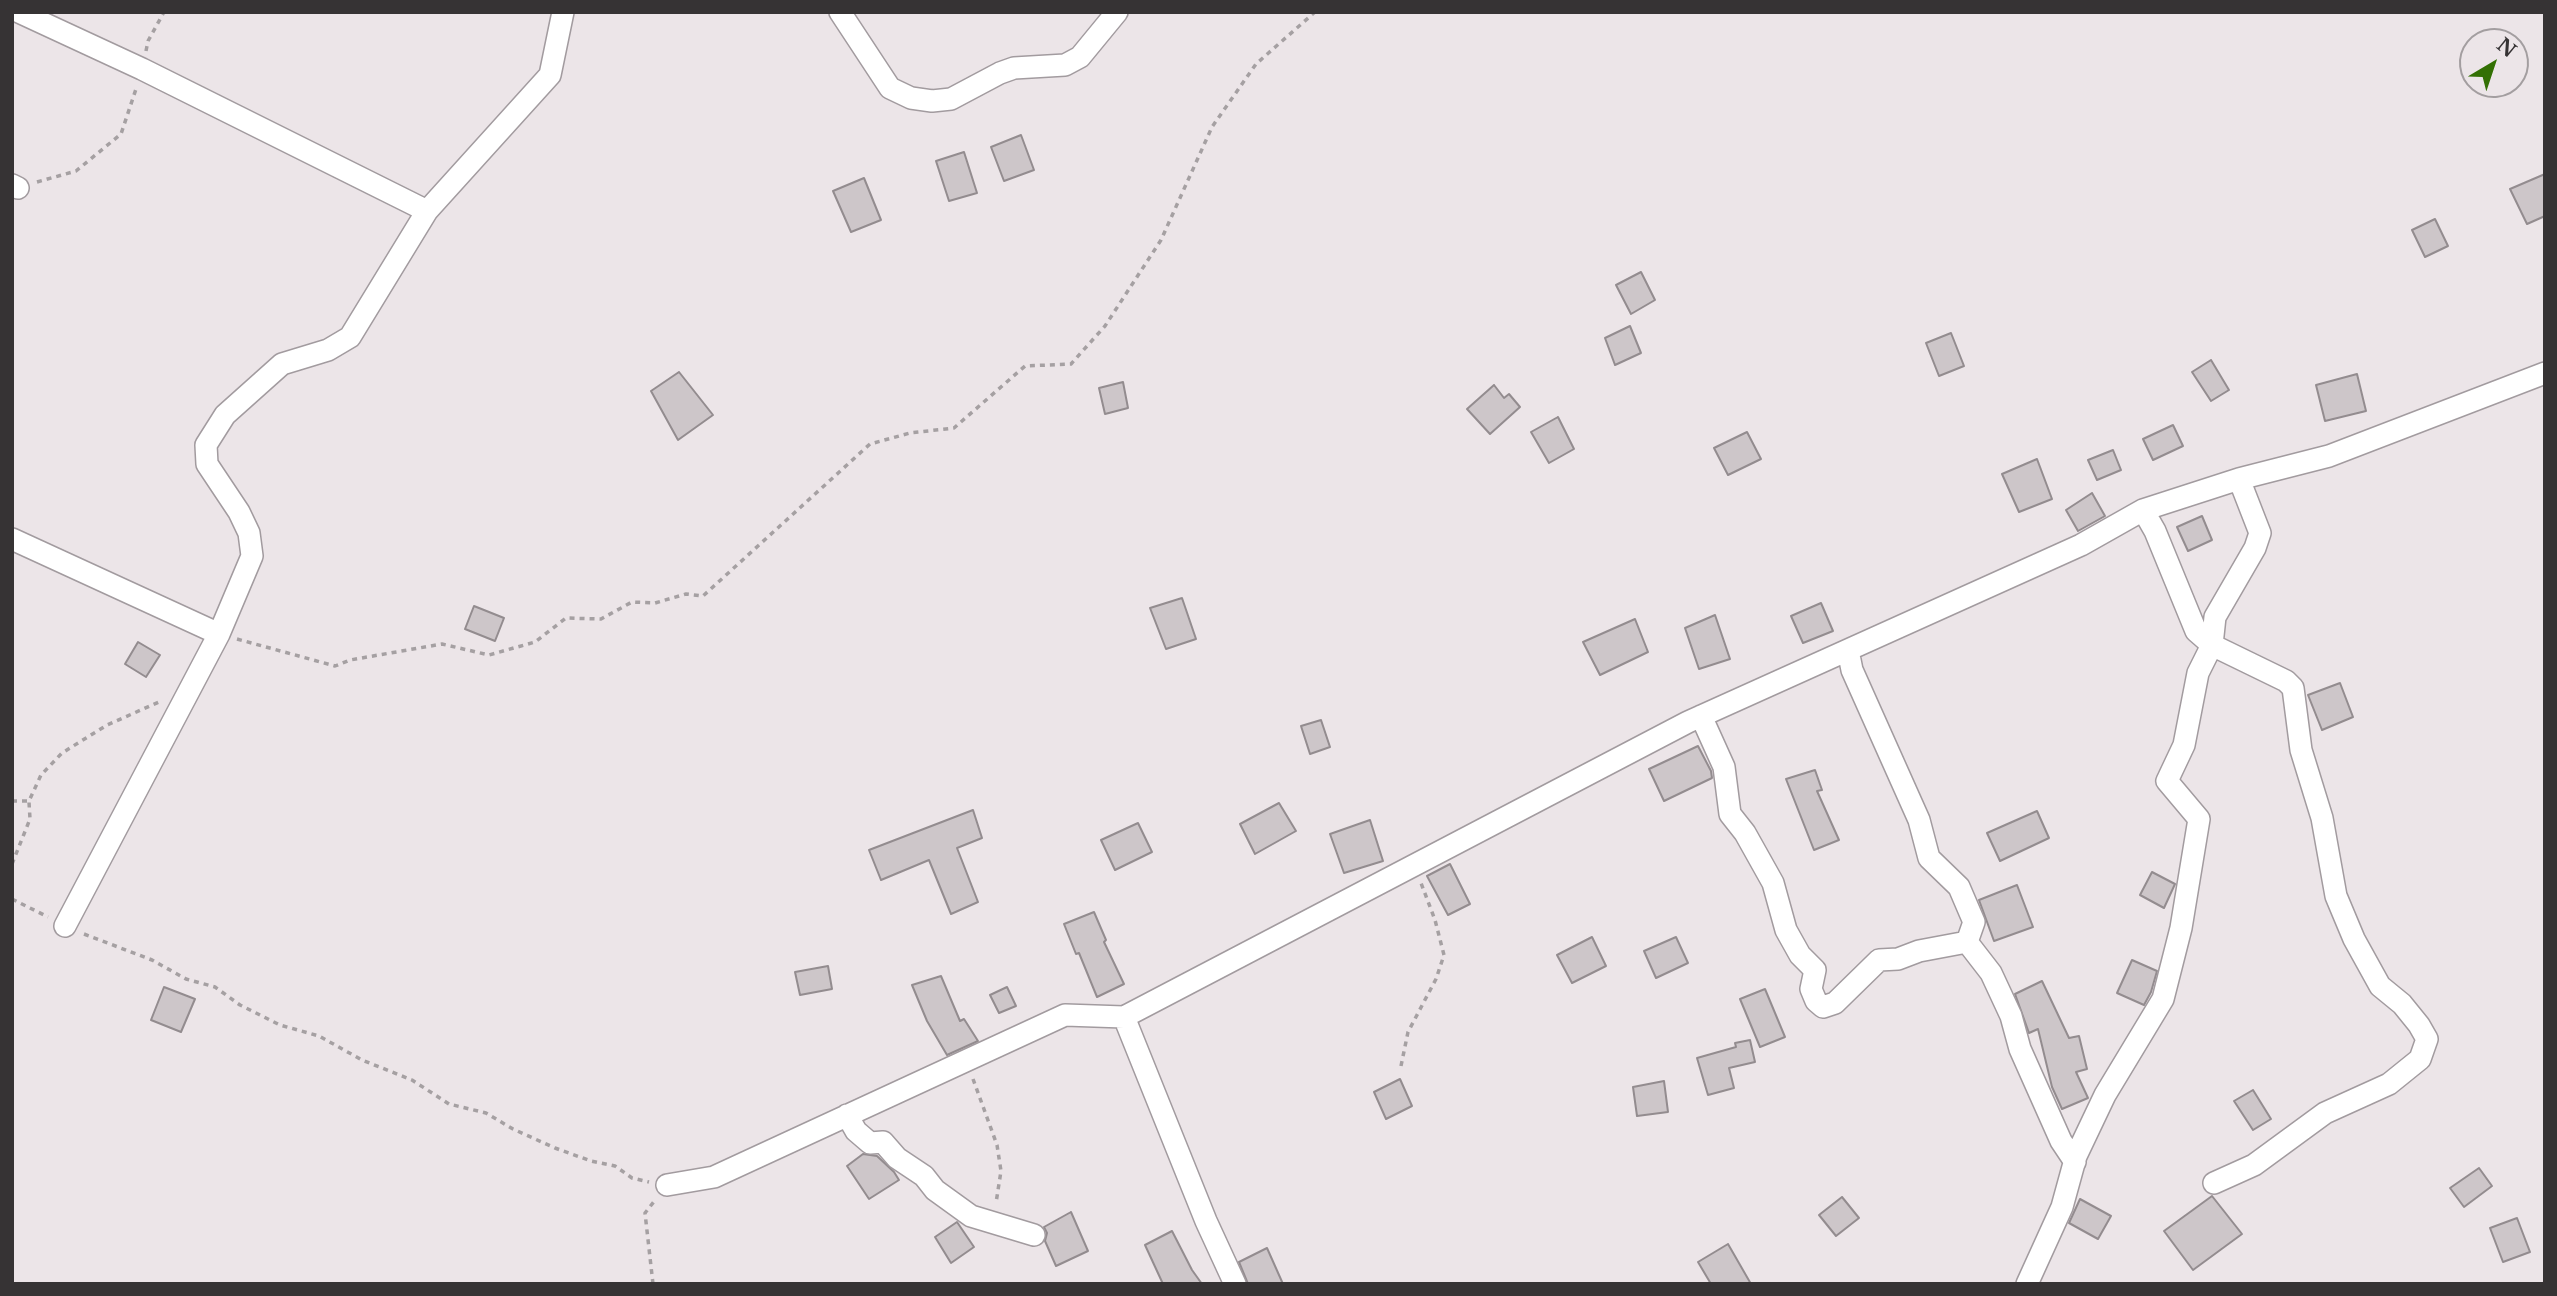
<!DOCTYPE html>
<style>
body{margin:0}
#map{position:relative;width:2557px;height:1296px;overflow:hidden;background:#ece5e8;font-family:"Libre Baskerville",serif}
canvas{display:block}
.frame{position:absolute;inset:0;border:14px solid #363334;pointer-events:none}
.north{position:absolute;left:2459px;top:28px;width:70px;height:70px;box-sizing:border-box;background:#ece5e8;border:2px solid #a39ea0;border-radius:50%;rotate:39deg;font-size:19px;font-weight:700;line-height:28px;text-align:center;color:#363334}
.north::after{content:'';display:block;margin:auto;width:24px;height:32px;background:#337004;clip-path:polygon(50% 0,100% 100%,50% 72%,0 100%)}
</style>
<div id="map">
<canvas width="2557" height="1296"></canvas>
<div class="frame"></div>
<div class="north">N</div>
</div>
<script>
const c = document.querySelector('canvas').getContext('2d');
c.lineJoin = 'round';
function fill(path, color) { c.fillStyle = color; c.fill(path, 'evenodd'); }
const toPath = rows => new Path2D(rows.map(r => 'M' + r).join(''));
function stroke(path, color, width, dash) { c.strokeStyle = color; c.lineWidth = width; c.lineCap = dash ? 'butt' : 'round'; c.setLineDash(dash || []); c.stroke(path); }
const building = toPath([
 [1021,135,1034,170,1004,181,991,147,1021,135],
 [964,152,977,193,949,201,936,161,964,152],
 [2545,174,2545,216,2527,224,2510,189,2545,174],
 [864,178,881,220,851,232,833,191,864,178],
 [2435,219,2448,246,2425,257,2412,230,2435,219],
 [1641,272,1655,300,1631,314,1616,285,1641,272],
 [1630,326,1641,353,1615,365,1605,338,1630,326],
 [1951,333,1964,366,1939,376,1926,343,1951,333],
 [2211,360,2229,390,2211,401,2192,372,2211,360],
 [679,372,713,415,678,440,651,391,679,372],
 [2357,374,2366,411,2325,421,2316,385,2357,374],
 [1123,382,1128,408,1105,414,1099,388,1123,382],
 [1494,385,1504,398,1509,394,1520,407,1490,434,1467,409,1494,385],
 [1558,417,1574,449,1549,463,1531,432,1558,417],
 [2173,425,2183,446,2153,460,2143,439,2173,425],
 [1747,432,1761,459,1728,475,1714,448,1747,432],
 [2113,450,2121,470,2097,480,2088,460,2113,450],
 [2037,459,2052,499,2019,512,2002,474,2037,459],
 [2092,493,2105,516,2078,531,2066,510,2092,493],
 [2202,516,2212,540,2188,551,2177,527,2202,516],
 [1182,598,1196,639,1166,649,1150,608,1182,598],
 [1821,603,1833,631,1803,643,1791,616,1821,603],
 [474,606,504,618,495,641,465,629,474,606],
 [1715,615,1730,659,1699,669,1685,628,1715,615],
 [1635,619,1648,652,1600,675,1583,642,1635,619],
 [138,642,160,655,146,677,125,664,138,642],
 [2340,683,2353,717,2322,730,2308,695,2340,683],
 [1321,720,1330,747,1310,754,1301,726,1321,720],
 [1698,746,1711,771,1712,778,1664,801,1649,769,1698,746],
 [1815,770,1822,790,1817,791,1839,840,1814,850,1786,779,1815,770],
 [1279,803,1296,831,1255,854,1240,824,1279,803],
 [973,810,982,838,957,848,978,902,951,914,929,860,881,880,869,850,973,810],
 [2037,811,2049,838,2000,861,1987,833,2037,811],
 [1370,820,1383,861,1344,873,1330,834,1370,820],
 [1138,823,1152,852,1115,870,1101,840,1138,823],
 [1450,864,1470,904,1448,915,1427,876,1450,864],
 [2152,872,2175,884,2164,908,2140,895,2152,872],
 [2017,885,2033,927,1994,941,1979,900,2017,885],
 [1094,912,1106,940,1104,942,1124,984,1097,997,1079,953,1076,954,1064,924,1094,912],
 [1592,937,1606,966,1572,983,1557,955,1592,937],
 [1676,937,1688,963,1656,978,1644,951,1676,937],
 [2132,960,2157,971,2151,992,2144,1005,2117,993,2132,960],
 [828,966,832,989,800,995,795,972,828,966],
 [941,976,960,1021,964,1019,978,1041,947,1055,927,1021,912,985,941,976],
 [2042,981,2069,1038,2079,1036,2087,1069,2076,1072,2088,1098,2062,1109,2052,1087,2038,1029,2029,1033,2015,994,2042,981],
 [164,987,195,999,181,1032,151,1020,164,987],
 [1007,987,1016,1006,999,1013,990,995,1007,987],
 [1765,989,1785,1037,1760,1047,1740,999,1765,989],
 [1750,1040,1755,1062,1729,1068,1734,1088,1708,1095,1697,1058,1736,1047,1735,1043,1750,1040],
 [1400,1079,1412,1106,1386,1119,1374,1092,1400,1079],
 [1664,1081,1668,1112,1637,1116,1633,1087,1664,1081],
 [2253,1090,2271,1119,2253,1130,2234,1101,2253,1090],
 [863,1154,877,1156,894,1172,899,1180,869,1199,847,1166,863,1154],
 [2479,1168,2492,1186,2464,1207,2450,1188,2479,1168],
 [2212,1196,2242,1234,2193,1270,2164,1231,2212,1196],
 [1842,1197,1859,1218,1836,1236,1819,1215,1842,1197],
 [2080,1199,2111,1216,2098,1239,2069,1223,2080,1199],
 [1071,1212,1088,1251,1056,1266,1045,1241,1047,1233,1044,1227,1071,1212],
 [2517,1218,2530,1252,2503,1262,2490,1228,2517,1218],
 [957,1222,974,1247,951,1263,935,1237,957,1222],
 [1172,1231,1192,1270,1202,1284,1163,1284,1145,1245,1172,1231],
 [1728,1244,1751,1284,1711,1284,1698,1262,1728,1244],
 [1267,1248,1283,1284,1248,1284,1239,1262,1267,1248]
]);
const path = toPath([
 [146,51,148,41,164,12],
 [37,182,76,171,121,134,136,89],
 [237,639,335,666,350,660,442,644,489,655,535,642,566,618,601,619,632,602,655,603,686,594,703,596,870,444,910,433,954,428,1025,366,1071,364,1105,326,1161,240,1212,127,1256,64,1315,12],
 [12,801,29,801,41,775,62,753,107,725,159,702],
 [12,864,30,819,29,802],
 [12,899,48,917],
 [84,934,152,960,186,979,215,987,240,1005,280,1025,319,1036,362,1060,412,1080,449,1104,486,1113,513,1129,555,1148,591,1161,615,1166,632,1178,649,1182],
 [1401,1066,1408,1032,1436,979,1444,955,1435,920,1421,883],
 [973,1079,997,1145,1001,1171,996,1203],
 [653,1284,645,1213,656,1199],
 [2543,1284,2545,1282]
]);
const minor = toPath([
 [19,12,142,69,427,211],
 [840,12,890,88,911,98,932,101,951,99,1000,73,1014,68,1065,65,1080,57,1117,12],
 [12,185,18,188],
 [2143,510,2155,531,2196,631,2212,645,2286,681,2293,688,2301,750,2322,818,2336,896,2354,939,2380,986,2402,1004,2419,1025,2427,1039,2420,1059,2389,1084,2325,1113,2254,1165,2214,1183],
 [12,539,219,634],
 [1848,650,1852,670,1919,820,1929,858,1959,887,1974,922,1967,942,1991,973,2011,1016,2020,1049,2061,1141,2075,1162],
 [1701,716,1724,767,1730,814,1745,833,1773,883,1786,930,1800,955,1815,970,1811,989,1816,1001,1823,1007,1835,1003,1879,960,1898,959,1919,951,1967,942],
 [65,926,219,634,252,556,249,533,239,512,207,464,206,445,225,415,282,364,328,350,350,337,427,211,550,75,563,12],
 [1124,1017,1206,1221,1235,1284],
 [847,1115,856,1131,870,1143,883,1142,897,1158,924,1176,935,1190,971,1216,1034,1235],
 [667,1185,714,1177,1065,1015,1124,1017,1688,722,2081,545,2143,510,2239,479,2329,456,2545,373],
 [2027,1284,2062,1207,2076,1156,2105,1095,2163,999,2181,928,2199,819,2167,781,2184,745,2198,673,2212,645,2215,617,2255,548,2260,533,2239,479]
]);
fill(building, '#cdc6c9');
stroke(building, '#938c8f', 2);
stroke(minor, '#a29b9f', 24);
stroke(path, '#a5a0a2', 3.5, [5, 5]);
stroke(minor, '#fff', 21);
</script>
